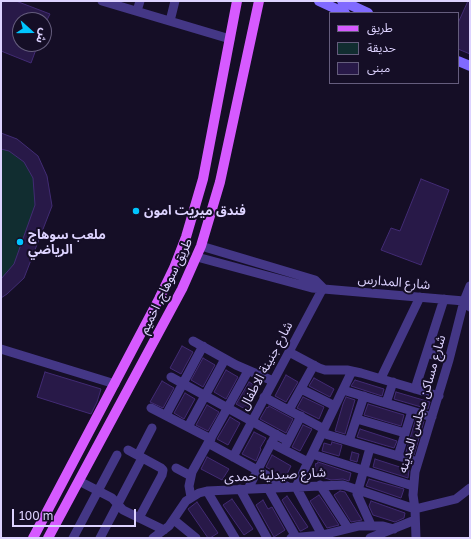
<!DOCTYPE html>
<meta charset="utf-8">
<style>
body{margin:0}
#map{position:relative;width:471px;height:539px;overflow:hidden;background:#150e26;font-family:"Golos Text","Noto Sans Arabic",sans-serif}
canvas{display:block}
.frame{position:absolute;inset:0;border:2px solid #ddd3ff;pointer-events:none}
.legend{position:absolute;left:329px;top:12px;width:130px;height:72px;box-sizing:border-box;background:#150e26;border:1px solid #655d7d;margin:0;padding:5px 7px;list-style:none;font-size:12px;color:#ddd3ff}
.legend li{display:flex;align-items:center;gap:8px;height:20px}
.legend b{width:20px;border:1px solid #655d7d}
.north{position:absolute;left:12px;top:12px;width:40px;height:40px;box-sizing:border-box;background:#150e26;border:1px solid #655d7d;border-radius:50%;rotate:111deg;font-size:11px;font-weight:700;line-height:16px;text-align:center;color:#ddd3ff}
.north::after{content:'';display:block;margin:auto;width:14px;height:18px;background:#00c5fe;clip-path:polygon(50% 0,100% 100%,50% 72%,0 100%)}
.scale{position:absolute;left:12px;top:509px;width:124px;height:18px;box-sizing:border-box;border:2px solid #ddd3ff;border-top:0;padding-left:5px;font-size:12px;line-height:14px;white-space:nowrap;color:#ddd3ff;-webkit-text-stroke:3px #150e26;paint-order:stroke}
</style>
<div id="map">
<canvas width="471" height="539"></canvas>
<div class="frame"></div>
<ul class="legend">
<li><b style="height:5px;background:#d65aff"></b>طريق</li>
<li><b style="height:11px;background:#112d30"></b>حديقة</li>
<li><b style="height:11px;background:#281948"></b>مبنى</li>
</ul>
<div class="north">ش</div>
<div class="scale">100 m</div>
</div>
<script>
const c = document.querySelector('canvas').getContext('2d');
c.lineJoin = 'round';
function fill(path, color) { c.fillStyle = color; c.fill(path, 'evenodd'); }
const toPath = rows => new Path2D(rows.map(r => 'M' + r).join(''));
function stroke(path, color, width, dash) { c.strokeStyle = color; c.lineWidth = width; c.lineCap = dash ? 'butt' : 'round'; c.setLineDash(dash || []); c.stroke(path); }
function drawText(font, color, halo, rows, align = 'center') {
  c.font = font + ' "Golos Text","Noto Sans Arabic",sans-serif'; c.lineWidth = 4; c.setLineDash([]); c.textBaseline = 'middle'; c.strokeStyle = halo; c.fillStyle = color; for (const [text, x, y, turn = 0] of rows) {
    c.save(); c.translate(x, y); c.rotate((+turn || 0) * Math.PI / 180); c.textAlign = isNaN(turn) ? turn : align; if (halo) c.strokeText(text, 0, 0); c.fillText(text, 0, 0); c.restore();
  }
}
const green = toPath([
 [1,133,17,139,38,156,47,176,52,206,24,278,7,294,1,298]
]);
const building = toPath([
 [1,1,16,1,50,14,47,20,20,20,20,44,38,44,31,63,1,51,1,1],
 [468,1,470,1,470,54,458,49,458,23,468,1],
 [1,133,17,139,38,156,47,176,52,206,24,278,7,294,1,298,1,279,14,264,35,205,33,178,24,162,9,151,1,149,1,133],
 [421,179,449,190,421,265,381,250,391,228,400,231,421,179],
 [182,346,193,352,181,374,170,368,182,346],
 [203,358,215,365,203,387,191,380,203,358],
 [226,370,238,377,226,399,214,392,226,370],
 [45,372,101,389,97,402,91,414,37,397,45,372],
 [286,375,298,382,286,402,275,396,286,375],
 [314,378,334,389,330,397,309,386,314,378],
 [355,380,384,389,382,396,351,386,355,380],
 [162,381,174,388,163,408,150,402,162,381],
 [249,382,259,388,247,410,236,404,249,382],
 [396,392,430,402,428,409,394,399,396,392],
 [185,393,195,399,184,419,174,413,185,393],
 [303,397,324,407,319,419,297,408,303,397],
 [346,397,355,400,345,434,335,431,343,404,346,397],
 [368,404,404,415,401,426,364,415,368,404],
 [207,405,219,412,208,431,196,425,207,405],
 [269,406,293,419,286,433,260,419,267,407,268,408,269,406],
 [230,417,240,423,228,445,217,439,230,417],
 [416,418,424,421,414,455,406,452,416,418],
 [303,425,312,429,300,451,292,447,303,425],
 [360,429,397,441,394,448,357,437,360,429],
 [254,432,266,438,260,448,261,449,256,461,242,454,254,432],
 [332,442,342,445,339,456,322,451,324,443,331,445,332,442],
 [352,452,359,454,357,462,350,460,352,452],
 [272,455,291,466,285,478,266,467,272,455],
 [207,457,229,469,222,480,201,469,207,457],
 [375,459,409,470,408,478,373,467,375,459],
 [318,462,351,473,349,481,343,479,331,480,313,474,316,463,317,464,318,462],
 [369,479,404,489,401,498,366,486,369,479],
 [340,491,345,492,362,520,351,522,334,495,340,491],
 [319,495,324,502,339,525,327,528,310,501,319,495],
 [287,496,308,527,301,531,300,531,282,500,287,496],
 [232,499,253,529,244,535,223,505,232,499],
 [263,500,268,509,272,507,285,530,274,537,256,505,263,500],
 [371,501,405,513,404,518,395,522,373,515,369,506,371,501],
 [197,502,218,533,210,538,208,538,188,509,197,502]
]);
const minor = toPath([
 [102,1,230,39],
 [137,11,140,1],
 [170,21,175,1],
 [201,246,315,280,323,288],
 [197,257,312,288,464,301,470,307],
 [193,341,236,365,273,381],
 [1,349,115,384],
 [289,352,319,368,325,370,347,370,361,373,439,396],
 [427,353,449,360],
 [171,377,288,441],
 [381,378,420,297],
 [301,389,335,406],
 [415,389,444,299],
 [343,390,432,417],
 [264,397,324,429],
 [386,403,393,382],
 [151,408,211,439],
 [289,410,314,365],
 [166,415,203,346],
 [357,419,405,433],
 [188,427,225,359],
 [322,433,418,462],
 [349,441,364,396],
 [208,443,288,487],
 [271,443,308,462],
 [286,445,301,416],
 [370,448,357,494,371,525],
 [128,450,161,468,163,470,162,475,139,518],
 [312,454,413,486],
 [138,455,152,428],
 [398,456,412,411],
 [233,457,323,288],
 [176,468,191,476],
 [79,481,112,498,123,510,164,530],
 [320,485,348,528],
 [268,488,296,537],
 [240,489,267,538],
 [248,489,276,434],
 [207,491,235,538],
 [191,497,189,486,192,472,248,371],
 [174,520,196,538],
 [322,535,296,487,352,371],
 [73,538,117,455],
 [100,538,142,458],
 [153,538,169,526,186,501,199,493,207,491,343,485,415,509,456,499,470,488],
 [291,538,322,535,359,526,383,526,394,529],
 [370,538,415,520],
 [416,538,415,509,413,495,415,472,449,360,464,301,470,286]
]);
const secondary = toPath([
 [319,1,345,13],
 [342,1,368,13],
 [458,61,470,66]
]);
const primary = toPath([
 [33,538,159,299,174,268,186,237,203,179,237,1],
 [48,538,182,289,201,246,220,182,259,1]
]);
const markers = [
 [136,211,4,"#00c5fe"],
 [20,242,4,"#00c5fe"]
];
const poiNames = [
 ["فندق ميريت امون",144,211],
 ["ملعب سوهاج",28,235],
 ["الرياضي",28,250]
];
const streetNames = [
 ["شارع المدارس",394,282,5],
 ["طريق سوهاج, اخميم",166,286,-64],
 ["شارع جنينة الاطفال",266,366,-62],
 ["شارع مساكن مجلس المدينه",422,404,-74],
 ["شارع صيدلية حمدى",275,475,-3]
];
fill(green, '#112d30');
fill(building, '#281948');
stroke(building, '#422b74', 1);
stroke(minor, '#443786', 9);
stroke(secondary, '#806aff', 10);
stroke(primary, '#d65aff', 10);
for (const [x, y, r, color] of markers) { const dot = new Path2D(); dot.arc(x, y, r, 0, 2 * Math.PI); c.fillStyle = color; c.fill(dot); stroke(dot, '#150e26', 1.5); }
drawText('bold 13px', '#ddd3ff', '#150e26', poiNames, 'left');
drawText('13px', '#ddd3ff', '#150e26', streetNames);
</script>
